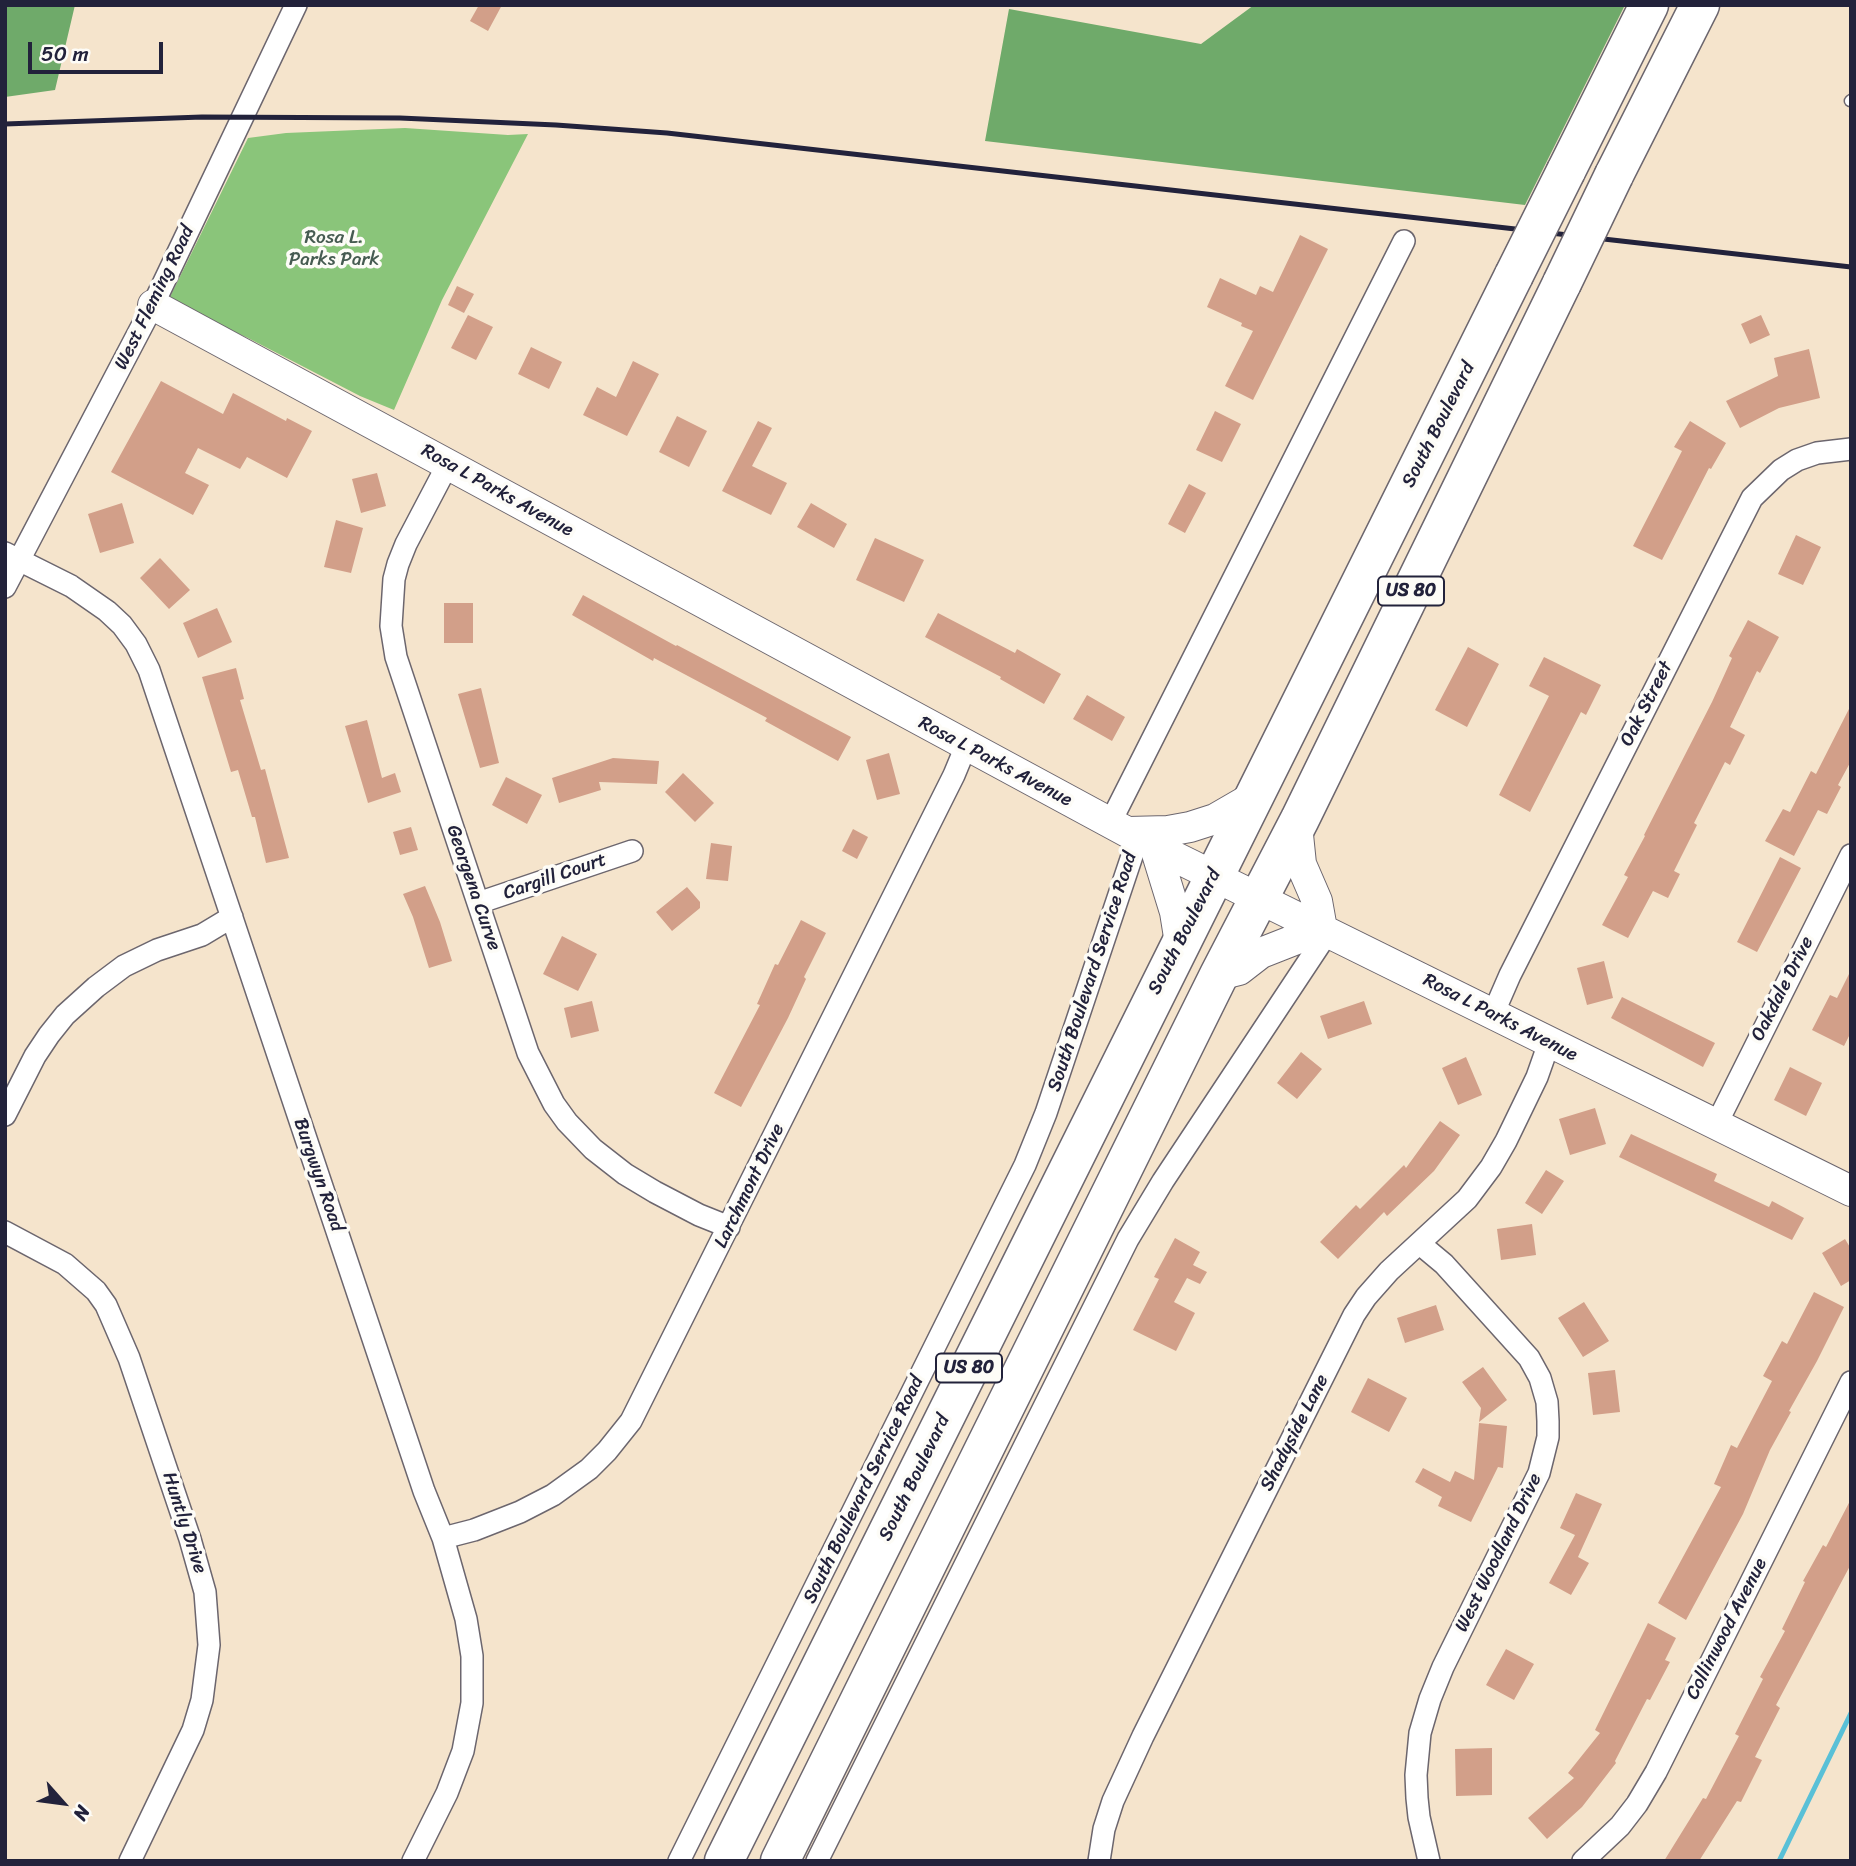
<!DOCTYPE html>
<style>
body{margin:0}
#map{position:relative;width:1856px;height:1866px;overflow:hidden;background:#f5e4cc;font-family:Sriracha,sans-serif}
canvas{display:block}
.frame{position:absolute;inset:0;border:7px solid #22223b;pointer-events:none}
.north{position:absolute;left:28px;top:1768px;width:70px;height:70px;-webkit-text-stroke:5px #fdfcf7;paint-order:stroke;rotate:118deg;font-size:19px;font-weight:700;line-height:28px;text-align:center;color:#22223b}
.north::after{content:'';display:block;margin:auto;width:24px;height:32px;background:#22223b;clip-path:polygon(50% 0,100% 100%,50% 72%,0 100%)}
.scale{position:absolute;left:28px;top:42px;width:135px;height:32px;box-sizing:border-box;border:4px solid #22223b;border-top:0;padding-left:9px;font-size:21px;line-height:24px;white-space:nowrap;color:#22223b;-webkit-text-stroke:5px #fdfcf7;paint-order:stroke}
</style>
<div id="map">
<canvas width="1856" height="1866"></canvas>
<div class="frame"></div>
<div class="north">N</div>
<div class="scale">50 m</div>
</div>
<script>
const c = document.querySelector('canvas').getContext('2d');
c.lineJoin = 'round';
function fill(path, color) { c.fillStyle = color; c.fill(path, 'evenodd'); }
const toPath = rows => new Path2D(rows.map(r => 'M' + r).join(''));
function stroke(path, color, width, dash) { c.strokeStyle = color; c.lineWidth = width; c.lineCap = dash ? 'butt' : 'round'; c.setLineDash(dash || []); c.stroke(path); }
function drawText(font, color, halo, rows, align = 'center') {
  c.font = font + ' Sriracha,sans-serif'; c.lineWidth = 7; c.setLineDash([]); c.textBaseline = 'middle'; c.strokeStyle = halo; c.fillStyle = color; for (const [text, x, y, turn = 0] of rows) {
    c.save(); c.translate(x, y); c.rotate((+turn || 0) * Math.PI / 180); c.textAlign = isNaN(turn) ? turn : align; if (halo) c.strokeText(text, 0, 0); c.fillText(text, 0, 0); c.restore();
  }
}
const green = toPath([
 [405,128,508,135,528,134,442,300,394,410,360,396,248,338,168,301,248,138,286,133]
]);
const forest = toPath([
 [5,5,75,5,55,90,5,97],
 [1254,5,1625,5,1525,205,985,141,1009,9,1201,44]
]);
const stream = toPath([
 [1779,1861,1851,1713]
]);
const building = toPath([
 [479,5,502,5,488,31,470,21],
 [1300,235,1328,249,1253,400,1225,386,1253,331,1241,326,1242,323,1207,307,1220,278,1256,295,1260,286,1273,292],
 [457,286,474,294,464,313,448,305],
 [468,315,493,327,476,360,451,348],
 [1761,315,1770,335,1750,344,1741,324],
 [531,347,562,362,549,389,518,374],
 [1809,349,1820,398,1779,408,1740,428,1726,401,1778,376,1774,358],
 [633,361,659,374,627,436,583,415,597,387,616,397],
 [161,381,223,414,233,393,286,421,287,418,312,431,287,478,247,457,240,469,198,448,185,473,209,485,193,515,111,472],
 [1215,411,1241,424,1222,462,1196,450],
 [677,416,707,431,689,467,659,452],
 [758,421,772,428,752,466,787,483,771,515,722,491],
 [1690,421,1726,443,1711,469,1709,468,1662,560,1633,546,1682,451,1674,447],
 [377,473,386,506,361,513,352,479],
 [1189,484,1206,493,1185,533,1168,524],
 [122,503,134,543,100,553,88,514],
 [811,503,847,524,834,548,797,527],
 [336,520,363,528,351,573,324,567],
 [1796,535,1821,547,1803,585,1778,574],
 [875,538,924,560,904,602,856,580],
 [160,558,190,590,169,609,140,578],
 [583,595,676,646,677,645,851,737,838,761,765,721,767,718,654,658,653,661,572,615],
 [444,603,473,603,473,643,444,643],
 [217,608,232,642,198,658,183,623],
 [938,613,1015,653,1017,649,1061,674,1044,704,1000,679,1001,677,925,637],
 [1748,620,1779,637,1760,673,1757,671,1730,727,1745,735,1730,765,1725,762,1694,823,1697,825,1674,871,1680,874,1668,898,1653,891,1628,938,1602,925,1628,877,1624,875,1645,836,1644,835,1712,702,1732,658,1729,656],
 [1468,647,1499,664,1467,727,1435,710],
 [1544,657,1601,685,1586,715,1581,712,1530,812,1499,795,1549,696,1529,686],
 [236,668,244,699,240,700,261,770,265,769,289,858,266,863,255,817,252,817,238,770,231,772,202,677],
 [481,688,499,763,480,768,458,694],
 [1087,695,1125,717,1112,741,1073,719],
 [1851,705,1851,761,1838,785,1841,787,1827,814,1818,810,1794,856,1765,841,1783,809,1790,812,1811,771,1816,774],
 [367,720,382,778,395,773,401,792,368,803,345,726],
 [889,753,900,794,877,800,866,760],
 [613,758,659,761,657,784,599,782,601,790,559,803,552,778],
 [683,773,714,803,695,822,665,792],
 [506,777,542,795,527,824,492,805],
 [411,827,418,850,400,855,393,832],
 [853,829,868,837,857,859,842,851],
 [711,843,732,846,728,881,706,879],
 [1780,857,1801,868,1757,952,1737,942],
 [425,886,440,922,452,961,429,968,413,917,403,894],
 [687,887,700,902,700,908,672,931,656,912],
 [801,920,826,933,804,977,806,979,788,1018,741,1107,714,1093,760,1005,757,1004,775,964,778,965],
 [562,936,597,954,578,991,543,974],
 [1604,961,1613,998,1587,1005,1577,968],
 [1851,970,1851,1032,1844,1046,1812,1030,1830,995,1837,998],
 [1622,997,1715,1043,1703,1067,1611,1018],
 [592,1001,599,1031,571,1038,564,1008],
 [1364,1001,1372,1024,1328,1039,1320,1016],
 [1301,1052,1322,1069,1297,1099,1277,1083],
 [1466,1057,1482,1095,1458,1105,1442,1068],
 [1790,1067,1822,1083,1806,1116,1774,1100],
 [1595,1108,1606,1144,1570,1155,1559,1119],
 [1440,1121,1460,1135,1434,1171,1387,1216,1384,1212,1338,1259,1320,1242,1356,1205,1360,1209,1404,1165,1406,1168],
 [1631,1134,1717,1174,1714,1181,1769,1207,1772,1201,1804,1218,1792,1240,1619,1157],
 [1546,1170,1564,1181,1542,1214,1525,1203],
 [1532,1224,1536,1255,1501,1260,1497,1229],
 [1175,1238,1200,1252,1193,1265,1207,1272,1200,1284,1187,1278,1174,1302,1195,1313,1176,1351,1133,1330,1159,1279,1154,1277],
 [1845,1239,1851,1249,1851,1280,1841,1286,1822,1253],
 [1814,1292,1844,1307,1817,1361,1789,1411,1791,1412,1770,1450,1743,1514,1686,1620,1658,1603,1721,1487,1714,1484,1731,1445,1737,1448,1772,1381,1763,1376,1782,1341,1787,1344],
 [1584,1302,1609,1341,1583,1357,1558,1318],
 [1436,1305,1444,1330,1405,1343,1397,1318],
 [1483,1367,1507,1400,1479,1422,1481,1408,1462,1382],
 [1615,1370,1620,1412,1593,1415,1588,1373],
 [1368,1378,1407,1398,1389,1432,1351,1412],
 [1479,1423,1507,1426,1503,1468,1498,1467,1471,1522,1438,1506,1442,1497,1415,1482,1423,1468,1450,1482,1455,1471,1474,1480],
 [1576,1493,1602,1504,1578,1557,1589,1563,1571,1595,1549,1583,1575,1535,1560,1528],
 [1851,1499,1851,1564,1776,1705,1780,1708,1755,1757,1762,1760,1741,1802,1737,1801,1699,1861,1664,1861,1703,1798,1706,1799,1739,1736,1735,1734,1763,1679,1760,1677,1785,1631,1782,1629,1805,1582,1803,1581,1823,1545,1826,1547],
 [1648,1623,1676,1638,1665,1660,1670,1662,1650,1700,1647,1699,1615,1761,1616,1763,1582,1807,1547,1839,1528,1818,1574,1778,1568,1773,1600,1733,1595,1730],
 [1506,1649,1534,1664,1514,1700,1486,1685],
 [1492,1748,1492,1795,1456,1796,1455,1749]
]);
const lane = toPath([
 [1850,101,1851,100]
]);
const street = toPath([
 [448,464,406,544,398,564,394,579,391,626,396,657,528,1053,554,1104,567,1122,593,1149,625,1174,655,1192,699,1215,729,1227],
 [5,553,71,586,107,611,122,625,136,644,149,670,424,1491,443,1538,466,1619,472,1656,472,1703,463,1751,447,1793,413,1861],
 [5,587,153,305,296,5],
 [1110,823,1404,241],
 [478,903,632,851],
 [1493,1014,1510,975,1752,498,1781,470,1797,460,1817,453,1851,449],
 [5,1115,35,1056,49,1035,65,1015,96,987,124,966,157,950,202,935,232,917],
 [1716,1125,1851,855],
 [5,1232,65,1264,96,1291,106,1305,129,1358,190,1539,205,1592,209,1645,202,1700,193,1730,130,1861],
 [1420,1244,1444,1264,1529,1358,1540,1378,1547,1402,1548,1421,1548,1437,1539,1473,1443,1667,1430,1699,1420,1733,1416,1775,1417,1798,1419,1817,1429,1861],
 [443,1538,474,1530,520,1512,553,1495,589,1469,607,1451,631,1421,954,775,966,746],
 [679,1861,1025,1165,1046,1113,1138,838],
 [817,1861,1128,1239,1163,1181,1328,932],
 [1099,1861,1104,1829,1113,1801,1143,1736,1354,1315,1366,1297,1389,1271,1467,1199,1491,1167,1506,1141,1537,1077,1549,1043],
 [1583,1861,1620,1826,1637,1804,1656,1772,1851,1382]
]);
const secondary = toPath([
 [153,305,1155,847,1851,1191],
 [1128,832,1168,831,1190,827,1215,819,1253,797],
 [1155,847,1175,912,1180,943],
 [1219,975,1239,970,1261,953,1322,929,1317,901,1301,864,1297,825]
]);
const highway = toPath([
 [1566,171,1649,5],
 [1614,175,1700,5],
 [724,1861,1514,275],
 [780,1861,1219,975,1300,819,1562,283]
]);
const rail = toPath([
 [5,124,202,117,400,118,556,125,667,133,1851,267]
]);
const highwayBridge = toPath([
 [1514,275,1566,171],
 [1562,283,1614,175]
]);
const shields = [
 [1411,591,66],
 [969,1368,66]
];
const shieldNames = [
 ["US 80",1411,591],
 ["US 80",969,1368]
];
const parkNames = [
 ["Rosa L.",334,238],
 ["Parks Park",334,260]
];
const streetNames = [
 ["West Fleming Road",155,298,-64],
 ["South Boulevard",1439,425,-63],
 ["Rosa L Parks Avenue",497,491,29],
 ["Oak Street",1647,704,-63],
 ["Rosa L Parks Avenue",995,762,28],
 ["Cargill Court",555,877,-19],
 ["Georgena Curve",473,888,71],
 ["South Boulevard",1185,932,-63],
 ["South Boulevard Service Road",1093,972,-72],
 ["Oakdale Drive",1783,989,-63],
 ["Rosa L Parks Avenue",1500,1018,27],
 ["Burgwyn Road",318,1175,71],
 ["Larchmont Drive",750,1186,-64],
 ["Shadyside Lane",1295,1433,-63],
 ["South Boulevard",915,1478,-64],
 ["South Boulevard Service Road",864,1490,-64],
 ["Huntly Drive",184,1523,72],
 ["West Woodland Drive",1499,1553,-64],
 ["Collinwood Avenue",1727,1629,-63]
];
fill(green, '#8ac57a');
fill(forest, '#6faa6a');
stroke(stream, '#59c0d7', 5);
fill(building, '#d29f89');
stroke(lane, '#6c666e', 13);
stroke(street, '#6c666e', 24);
stroke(secondary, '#6c666e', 32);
stroke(highway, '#6c666e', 41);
stroke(lane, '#fff', 10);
stroke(street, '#fff', 21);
stroke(secondary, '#fff', 30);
stroke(highway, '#fff', 38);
stroke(rail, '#22223b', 5);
stroke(highwayBridge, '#6c666e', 41, []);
stroke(highwayBridge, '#fff', 38);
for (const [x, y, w] of shields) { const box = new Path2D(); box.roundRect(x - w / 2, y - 14.5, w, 29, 5); c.fillStyle = '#fdfcf7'; c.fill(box); stroke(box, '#22223b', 2); }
drawText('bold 18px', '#22223b', null, shieldNames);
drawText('19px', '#465b51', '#fdfcf7', parkNames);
drawText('19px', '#22223b', '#fdfcf7', streetNames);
</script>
